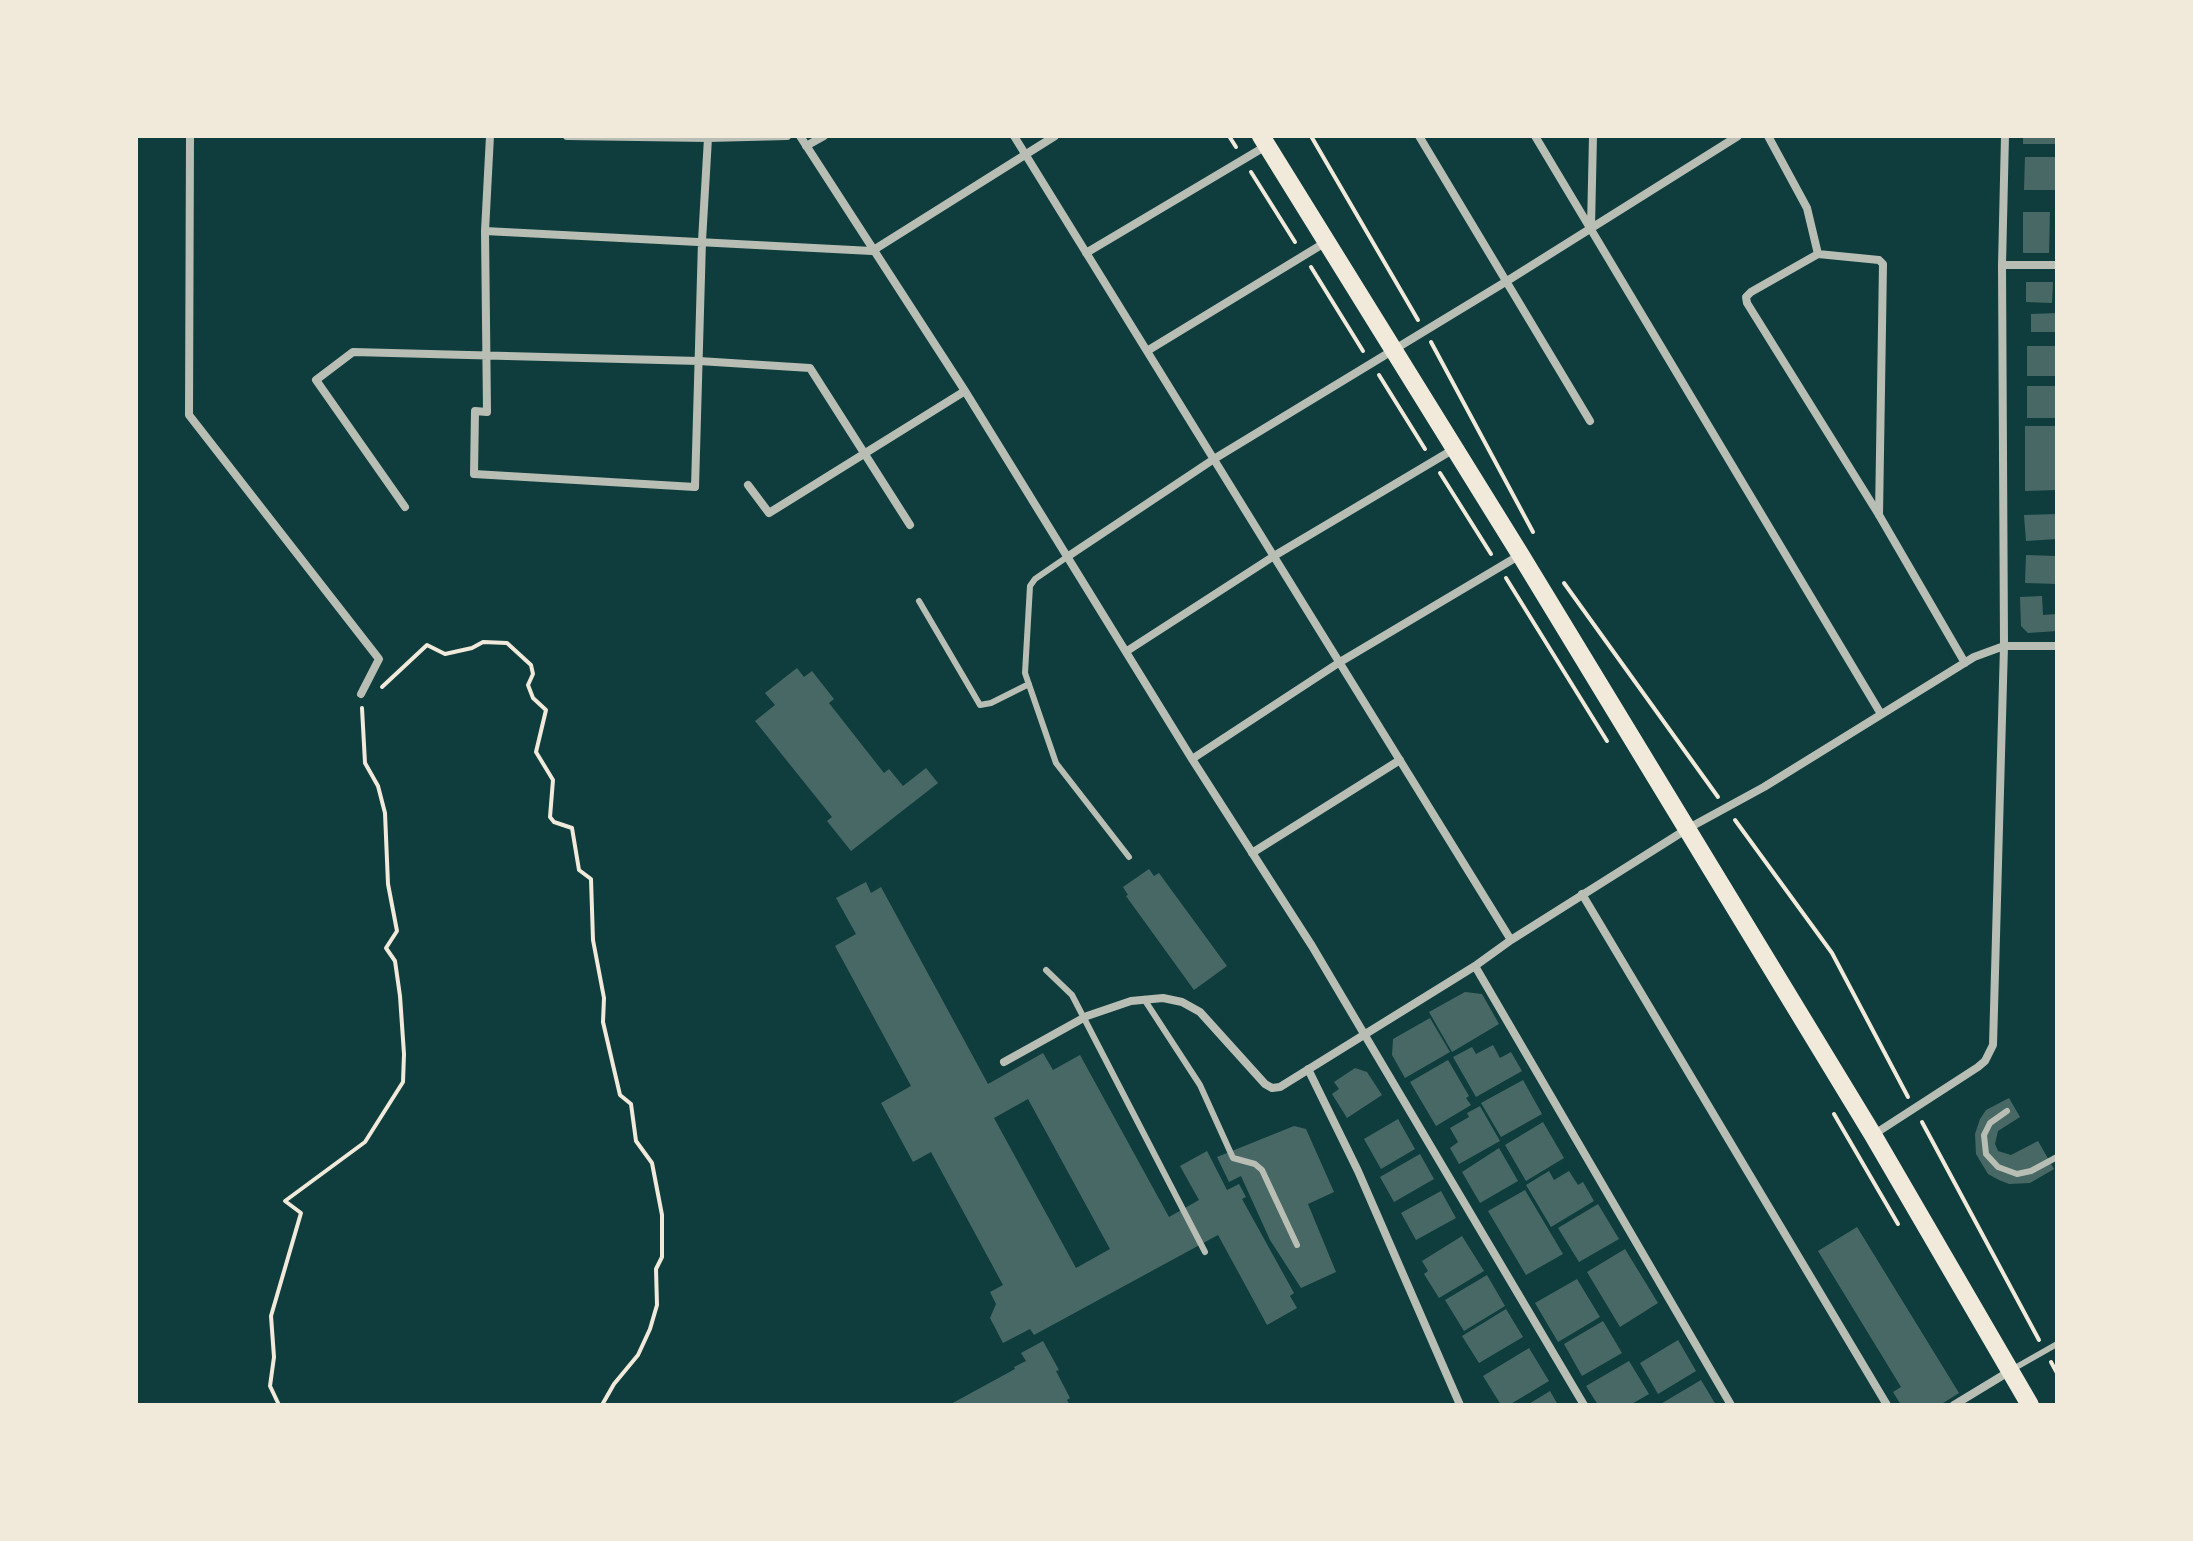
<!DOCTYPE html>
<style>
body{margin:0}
#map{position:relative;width:2193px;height:1541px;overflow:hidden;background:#0f3d3e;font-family:"Golos Text",sans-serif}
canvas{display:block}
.frame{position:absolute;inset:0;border:138px solid #f1e9da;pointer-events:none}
</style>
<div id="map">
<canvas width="2193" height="1541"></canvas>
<div class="frame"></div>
</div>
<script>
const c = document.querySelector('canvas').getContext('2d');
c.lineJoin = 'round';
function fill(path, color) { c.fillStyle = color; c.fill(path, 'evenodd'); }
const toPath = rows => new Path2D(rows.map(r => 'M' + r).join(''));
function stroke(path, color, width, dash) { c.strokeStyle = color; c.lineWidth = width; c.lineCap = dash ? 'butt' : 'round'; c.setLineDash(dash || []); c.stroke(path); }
const building = toPath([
 [2023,136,2057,136,2057,144,2023,144],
 [2025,157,2055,157,2055,190,2024,190],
 [2023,212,2050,212,2049,253,2023,253],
 [2026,282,2053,282,2052,303,2026,302],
 [2057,313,2057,332,2031,332,2031,314],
 [2027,346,2057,346,2057,376,2027,376],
 [2027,386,2057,386,2057,418,2027,418],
 [2025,426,2057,426,2057,490,2025,491],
 [2057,514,2057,539,2026,541,2024,515],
 [2026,555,2057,556,2057,584,2025,583],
 [2042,596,2043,615,2056,614,2057,631,2028,633,2021,626,2020,597],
 [797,668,804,677,812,671,834,699,829,703,884,773,889,769,903,786,926,768,938,783,851,851,827,821,832,817,755,721,775,705,765,693],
 [1149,869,1154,876,1159,873,1227,966,1194,990,1126,896,1128,895,1123,887],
 [866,882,871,893,881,887,988,1084,1043,1053,1053,1070,1080,1055,1169,1217,1199,1200,1180,1166,1207,1151,1227,1190,1239,1184,1246,1197,1242,1199,1294,1293,1290,1296,1297,1308,1267,1325,1218,1235,1034,1335,1030,1329,1003,1343,990,1318,996,1304,990,1292,1003,1285,931,1152,913,1162,881,1103,911,1086,835,946,856,934,836,898],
 [1028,1099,1110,1249,1076,1268,994,1118],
 [1465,992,1482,994,1499,1024,1452,1052,1429,1012],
 [1430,1018,1450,1052,1405,1078,1392,1055,1393,1039],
 [1493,1045,1500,1058,1511,1052,1522,1071,1476,1097,1453,1057,1472,1047,1476,1054],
 [1448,1060,1469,1096,1466,1098,1471,1105,1436,1126,1410,1082],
 [1355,1068,1367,1072,1382,1095,1347,1118,1332,1094,1339,1089,1334,1082],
 [1523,1080,1542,1114,1501,1137,1481,1103],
 [2009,1098,2020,1117,1998,1131,1995,1144,1998,1151,2011,1155,2038,1141,2054,1169,2030,1183,2009,1184,1999,1180,1988,1174,1976,1154,1975,1134,1980,1119,1986,1110],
 [1480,1106,1500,1141,1459,1164,1450,1148,1458,1142,1450,1128,1469,1117,1467,1113],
 [1398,1119,1415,1149,1381,1169,1364,1139],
 [1543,1122,1564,1158,1526,1181,1505,1145],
 [1294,1126,1306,1129,1334,1192,1308,1204,1336,1272,1301,1288,1270,1240,1241,1176,1229,1182,1217,1157],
 [1499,1148,1518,1181,1480,1203,1462,1172],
 [1420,1154,1434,1179,1394,1202,1380,1177],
 [1549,1171,1554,1180,1569,1171,1578,1185,1583,1182,1594,1201,1551,1227,1526,1185],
 [1525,1190,1563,1254,1526,1275,1488,1211],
 [1441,1191,1456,1218,1416,1240,1401,1213],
 [1598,1204,1619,1239,1579,1262,1558,1228],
 [1857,1227,1959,1393,1940,1405,1901,1405,1893,1392,1901,1387,1818,1251],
 [1462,1236,1484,1271,1439,1298,1424,1274,1428,1271,1422,1261],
 [1625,1249,1658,1303,1620,1327,1587,1272],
 [1487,1275,1505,1306,1464,1331,1445,1300],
 [1577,1279,1600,1317,1558,1342,1535,1303],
 [1506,1309,1523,1337,1479,1363,1462,1336],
 [1603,1321,1622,1353,1582,1376,1564,1344],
 [1678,1340,1696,1371,1658,1394,1640,1363],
 [1043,1341,1059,1370,1056,1371,1070,1398,1067,1400,1070,1405,949,1405,1015,1369,1014,1367,1026,1361,1021,1353],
 [1529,1348,1549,1381,1509,1405,1501,1405,1483,1376],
 [1629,1361,1649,1394,1630,1405,1598,1405,1586,1386],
 [1701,1380,1716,1405,1659,1405],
 [1550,1391,1558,1405,1527,1405]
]);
const path = toPath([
 [1229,136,1236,147],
 [1311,136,1418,320],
 [1251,172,1295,242],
 [1311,267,1363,351],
 [1431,342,1533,532],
 [1379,375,1425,449],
 [1440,473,1491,554],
 [1506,578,1607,741],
 [1564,583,1718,797],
 [382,687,427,645,445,654,472,648,483,642,507,643,531,665,533,674,528,685,533,698,546,710,536,752,553,780,550,817,554,822,572,828,579,870,591,879,593,940,604,998,603,1022,620,1095,631,1104,636,1141,652,1163,662,1215,662,1257,656,1269,657,1305,650,1329,638,1355,614,1384,602,1405],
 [1735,820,1832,953,1908,1097],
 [1834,1114,1898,1224],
 [1922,1122,2039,1340],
 [2051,1362,2057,1373],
 [279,1405,270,1386,274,1357,271,1316,301,1213,285,1201,365,1142,403,1082,404,1054,400,996,395,961,386,948,397,931,388,884,385,813,378,786,365,763,362,708]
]);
const service = toPath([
 [1067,557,1035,579,1030,586,1025,673,1056,763,1129,857],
 [919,601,980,705,991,703,1029,684],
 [1046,970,1072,995,1205,1252],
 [1144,999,1200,1085,1233,1158,1255,1164,1262,1170,1297,1245],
 [2007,1111,1990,1123,1984,1135,1986,1154,1998,1167,2017,1174,2031,1171,2057,1157],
 [2013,1369,2057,1344]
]);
const minor = toPath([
 [190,136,189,415,379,659,361,694],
 [490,136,485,231,487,412,475,411,474,474,695,487,702,241,708,138],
 [567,136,708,138,787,136],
 [800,136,965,391,1192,759,1312,946,1584,1405],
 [1014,136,1511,940],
 [1419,136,1590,421],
 [1535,136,1881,714],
 [1768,136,1807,208,1818,254],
 [806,146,824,136],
 [1591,227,1593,136],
 [485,231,872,251,1055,136],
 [1086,253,1266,146],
 [2002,265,2057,265],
 [1147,351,1326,242],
 [748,485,769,513,965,391],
 [405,507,316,380,353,352,699,361,810,368,910,525],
 [1879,515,1883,264,1879,260,1818,254,1751,292,1746,297,1747,303,1879,515,1965,663],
 [1067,557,1214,459,1507,281,1738,136],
 [1127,651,1274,556,1454,449],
 [1192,759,1340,662,1520,555],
 [1252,853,1400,760],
 [1582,894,1887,1405],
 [1475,966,1731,1405],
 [1004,1062,1087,1016,1131,1001,1163,998,1182,1002,1200,1012,1265,1084,1272,1088,1280,1087,1475,966,1511,940,1687,829,1764,787,1974,657,2004,646,2057,646],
 [1308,1069,1358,1171,1460,1405],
 [1873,1135,1978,1067,1985,1061,1993,1045,2004,646,2002,265,2005,136],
 [1954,1405,2010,1371]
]);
const primary = toPath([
 [1261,136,1520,554,1873,1135,2030,1405]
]);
fill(building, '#486865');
stroke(path, '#f1e9da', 4);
stroke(service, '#b8beb3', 6);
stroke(minor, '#b8beb3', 8);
stroke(primary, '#f1e9da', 18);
</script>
